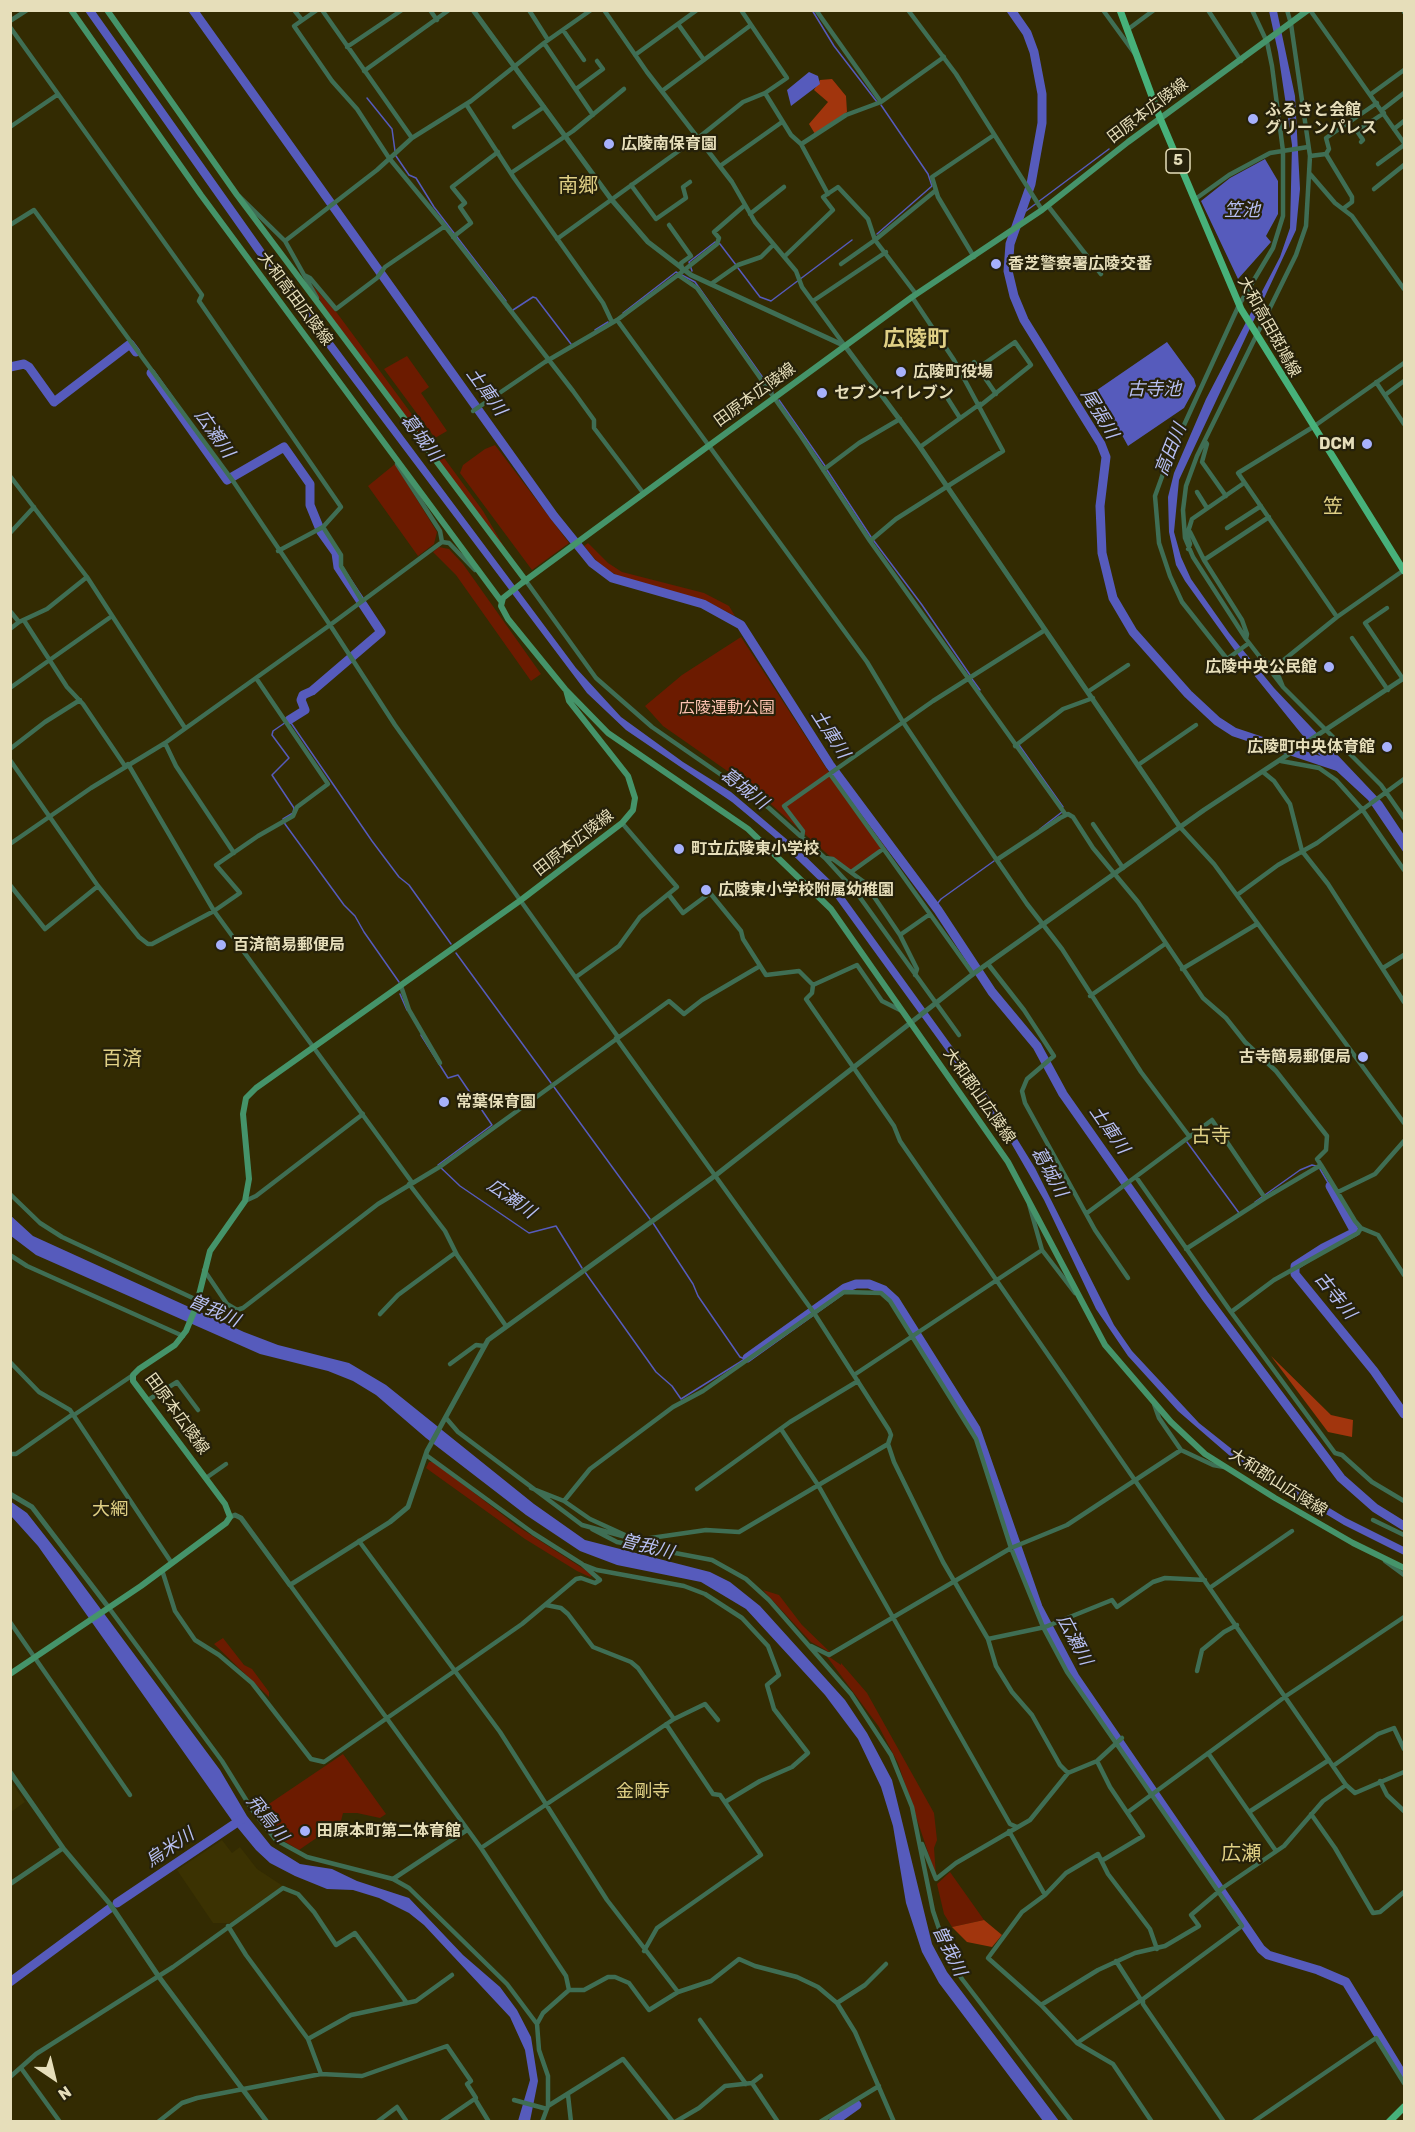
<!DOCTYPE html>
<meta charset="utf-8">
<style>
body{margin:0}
#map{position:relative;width:1415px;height:2132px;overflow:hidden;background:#332b02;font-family:Rubik,sans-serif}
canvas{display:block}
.frame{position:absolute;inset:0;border:12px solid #e6deba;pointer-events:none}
.north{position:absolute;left:24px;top:2048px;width:60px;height:60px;-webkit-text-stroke:4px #26210a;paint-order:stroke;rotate:145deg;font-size:16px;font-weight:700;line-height:24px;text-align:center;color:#e6deba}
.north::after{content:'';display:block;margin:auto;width:21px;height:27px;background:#e6deba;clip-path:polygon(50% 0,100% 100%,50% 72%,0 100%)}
</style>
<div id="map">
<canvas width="1415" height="2132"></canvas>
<div class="frame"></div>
<div class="north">N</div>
</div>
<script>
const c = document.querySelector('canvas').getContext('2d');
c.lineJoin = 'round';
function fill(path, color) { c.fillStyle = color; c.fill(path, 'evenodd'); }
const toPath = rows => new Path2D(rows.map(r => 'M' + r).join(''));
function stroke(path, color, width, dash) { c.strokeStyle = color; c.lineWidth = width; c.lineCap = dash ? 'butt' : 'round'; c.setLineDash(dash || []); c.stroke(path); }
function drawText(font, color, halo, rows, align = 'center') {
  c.font = font + ' Rubik,"Noto Sans JP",sans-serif'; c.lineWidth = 4.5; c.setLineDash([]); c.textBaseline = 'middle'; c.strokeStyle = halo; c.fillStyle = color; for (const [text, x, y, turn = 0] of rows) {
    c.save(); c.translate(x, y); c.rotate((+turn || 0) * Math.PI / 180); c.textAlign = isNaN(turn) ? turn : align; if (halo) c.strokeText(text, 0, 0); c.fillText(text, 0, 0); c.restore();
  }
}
const built = toPath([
 [10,1780,25,1802,11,1812,10,1812],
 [222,1840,232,1853,240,1847,257,1869,283,1886,230,1923,213,1923,177,1870]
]);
const green = toPath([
 [312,285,337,313,439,451,483,511,510,557,322,304],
 [407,356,429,387,421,393,447,431,435,438,384,369],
 [495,445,569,543,532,570,460,473,463,465,485,449],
 [395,464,437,532,434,544,418,556,368,486],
 [588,543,608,563,622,572,704,593,729,606,735,616,704,600,621,578,600,565,584,546],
 [439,547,449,549,463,564,541,674,531,681,456,575,433,552],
 [741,637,830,774,886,848,851,875,756,791,663,726,645,706,682,675],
 [429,1462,434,1462,517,1526,593,1575,590,1577,577,1571,525,1539,426,1468],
 [763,1590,779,1595,802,1625,831,1653,811,1642],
 [223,1638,244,1665,252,1669,269,1692,269,1697,214,1644],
 [825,1654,841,1665,841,1663,867,1693,934,1813,937,1840,934,1848,936,1876,898,1763,879,1727],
 [343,1754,386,1814,380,1818,357,1813,343,1813,341,1821,299,1850,277,1837,257,1812],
 [950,1872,984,1920,952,1927,944,1914,937,1884]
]);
const forest = toPath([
 [832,79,846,96,847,112,815,134,809,124,828,102,814,90,820,80],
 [1271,1356,1331,1415,1353,1420,1352,1437,1328,1432],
 [984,1920,1002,1935,992,1947,967,1942,952,1927]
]);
const water = toPath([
 [85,11,95,11,265,251,576,668,621,717,683,762,731,792,797,848,837,887,1006,1121,1035,1168,1114,1325,1132,1351,1199,1423,1233,1450,1346,1518,1404,1547,1404,1555,1344,1525,1230,1456,1178,1411,1128,1356,1096,1309,1044,1200,1003,1129,832,893,774,837,732,802,626,730,587,693,255,252],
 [1269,11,1277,11,1295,96,1300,189,1296,230,1179,480,1174,532,1181,557,1191,579,1229,633,1274,688,1382,802,1404,835,1404,853,1368,800,1316,752,1241,659,1185,581,1176,565,1169,532,1168,497,1174,473,1206,399,1280,257,1290,228,1292,145,1278,52],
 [809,72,818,76,820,84,791,106,787,90],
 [1265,159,1278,181,1278,214,1266,236,1271,242,1238,279,1201,201,1230,178],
 [1167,342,1194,379,1196,386,1184,408,1128,446,1097,390],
 [10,1215,33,1236,244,1332,278,1345,349,1363,386,1385,534,1504,585,1540,710,1572,730,1582,760,1606,845,1700,867,1733,892,1780,932,1944,947,1972,1059,2121,1043,2121,939,1983,922,1952,906,1903,893,1826,881,1787,858,1739,825,1695,746,1609,701,1582,617,1565,580,1551,526,1515,426,1438,376,1395,353,1381,328,1371,260,1354,36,1255,11,1236],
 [10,1501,27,1513,71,1569,220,1770,247,1816,271,1846,300,1864,332,1869,357,1881,409,1898,463,1955,500,1987,517,2010,531,2037,538,2081,530,2121,518,2121,530,2080,525,2050,510,2017,424,1925,409,1913,379,1898,353,1890,327,1889,295,1876,270,1863,256,1850,233,1822,38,1546,11,1516]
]);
const stream = toPath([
 [812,10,834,46,877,102],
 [367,98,392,129,395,151],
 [396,156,409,175,416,178,434,207,506,301],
 [1022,214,1109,149],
 [877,234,932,186,928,174,881,105],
 [738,268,760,297,771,301,852,240],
 [692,271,689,262,715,242,720,244,736,265],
 [513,310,533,297,536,298,571,344],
 [623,313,676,272,695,282,773,392],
 [595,330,608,322],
 [779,400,825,466],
 [827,470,871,537,922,605,970,675],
 [972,679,980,690],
 [1019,745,1063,807],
 [1040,829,1062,812],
 [938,910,937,904,941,899,994,861],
 [456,953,551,1083],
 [399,982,364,932,355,916,344,905,285,824,283,819,293,813,294,808,272,775,289,758,272,735,273,731,289,720,372,841,399,877,409,885,451,944],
 [400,994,407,1010],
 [421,1035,448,1078,458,1075,492,1125,438,1165,460,1186,529,1233,556,1226,582,1268],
 [554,1087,650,1219],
 [1187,1142,1239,1213],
 [1320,1169,1330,1186],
 [1255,1202,1300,1170,1312,1165,1316,1166],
 [585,1272,656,1372,672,1386,681,1399,745,1359,740,1357,698,1296,693,1284,653,1223]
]);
const river = toPath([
 [193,10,554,516,592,563,612,578,703,604,741,625,830,765,938,910,992,992,1037,1046,1063,1094,1205,1296,1341,1478,1375,1508,1404,1526],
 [1011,10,1027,33,1034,52,1042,94,1042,123,1031,184,1010,244,1008,271,1014,296,1024,320,1101,444,1106,457,1100,506,1102,553,1113,598,1133,632,1188,694,1217,721,1234,732,1342,768],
 [10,367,24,364,29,367,54,402,130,344,136,352],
 [151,373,227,480,284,447,310,484,310,505,321,532,336,553,338,567,381,632,312,691,303,695,301,700,305,710,289,720],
 [1330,1186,1355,1232,1323,1248,1295,1266,1295,1274,1374,1371,1404,1414],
 [747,1358,845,1288,856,1284,869,1284,884,1290,895,1300,976,1429,1038,1607,1075,1677,1261,1949,1268,1955,1318,1970,1346,1982,1404,2077],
 [117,1903,242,1819],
 [10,1982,109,1909],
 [833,2122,857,2105]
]);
const minor = toPath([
 [294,10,302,20],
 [317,10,294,26,332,81,357,109,389,158,445,226,573,391,594,420,594,428,644,494],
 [322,10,412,138],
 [430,10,437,20],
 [529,10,548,40],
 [604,10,647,72,732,182,755,222,796,271,802,287,845,346],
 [816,10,881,102],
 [908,10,956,74,1042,210],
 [1103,10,1135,54],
 [1208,10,1241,61],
 [1310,10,1404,143],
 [1404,10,1404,12],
 [10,21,27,10],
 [678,24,704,60],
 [10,27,202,295,199,301,341,507,323,527,278,551],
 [563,30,584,60],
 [1127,30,1154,10],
 [544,43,593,115],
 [347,47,402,10],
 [635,55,697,10],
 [364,71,449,10],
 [576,89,603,69,597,61],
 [662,91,751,25],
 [765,93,791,135,801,144,828,194],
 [1371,94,1404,70],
 [466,104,514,178,603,303,612,322],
 [1382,110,1404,93],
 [10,127,57,95],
 [514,127,544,107],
 [1394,129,1404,121],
 [698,138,743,102,765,93,787,78,741,10],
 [1361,142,1363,140,1357,131,1384,113],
 [803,143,846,115,881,102,944,57],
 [1310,156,1326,154],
 [1378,164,1404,145],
 [720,166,782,122],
 [511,173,573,131,624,89],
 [1310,174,1335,203,1352,216,1404,289],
 [631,185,656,219,686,198,683,187,690,182],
 [1374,189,1404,165],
 [239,196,285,241,317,298],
 [1194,200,1229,175,1270,153,1308,147],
 [1048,206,1101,274],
 [1344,208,1352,202,1352,197,1326,154,1329,149,1326,138,1377,103],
 [750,214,784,187],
 [10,225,34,210,233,481,330,625,442,542,449,543,475,570],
 [669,225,691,256,681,263,682,270],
 [453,237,471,223,460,207,465,203,452,187,498,152],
 [557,239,698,137],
 [285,241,377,170,412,138,471,101,544,43,591,10],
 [785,256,833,210,823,197,838,187,868,219,875,240,916,294],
 [974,257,938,197,932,177,994,135],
 [841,264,875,240,935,191],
 [304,275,310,278,336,309,377,278,385,267,445,226],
 [678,275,697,288,801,436,870,541,1066,815],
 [711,284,738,265,761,257,773,245],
 [813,301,886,252],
 [617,320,867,662,903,722,952,795,1027,904,1062,949,1141,1072,1189,1136],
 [974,362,996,394],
 [978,368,1015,342,1031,365,981,405],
 [1376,382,1404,424],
 [1385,395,1404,381],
 [948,399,960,418],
 [473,411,545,362,617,320,678,275,717,244,719,238,714,232,745,205],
 [1205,441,1207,444,1202,462,1226,496],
 [920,447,980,404],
 [397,464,440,531,442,542],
 [823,470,859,443,900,419],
 [10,476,87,577,185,728],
 [1197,492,1207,508],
 [323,527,341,555,341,566,362,601],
 [1227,528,1261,506],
 [1190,532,1204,560,1242,620,1247,634,1246,639],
 [10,533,34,507],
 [870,541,896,519,1003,451,954,360,912,297],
 [1188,549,1190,544,1187,535,1192,519,1244,483],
 [1204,560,1269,517],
 [526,581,596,678,652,727,769,808,825,858,856,892,959,1035],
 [1387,608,1365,623,1403,679],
 [10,611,19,622],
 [1337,617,1238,473,1313,427,1404,363],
 [25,622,67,687,83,704,125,766],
 [10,629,19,622,47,609,87,577],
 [1352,638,1388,690],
 [1249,643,1227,659,1182,602,1170,576,1159,543,1155,496,1168,460,1239,305,1273,248,1283,216,1283,151,1272,66,1267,42,1252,10],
 [1263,659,1275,667,1283,687,1381,785,1404,818],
 [1275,667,1337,617,1404,570],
 [1283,687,1246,639,1193,557,1185,538,1183,510,1186,486,1197,456,1296,255,1306,226,1310,156,1291,24,1287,10],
 [10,688,112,616],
 [1089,691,1128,665],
 [165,743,176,766,234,853],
 [1015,746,1063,709,1093,698],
 [10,749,45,722,80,700],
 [10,760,98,886,139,937,148,944,152,944,214,911,240,893,216,865,258,836,293,816,297,807,328,784,256,678],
 [1281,761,1319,768,1336,780,1362,809,1404,870],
 [128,764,214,911,411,1181],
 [1138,765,1196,725],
 [1263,772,1274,781,1290,804,1302,851,1328,884,1404,1002],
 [830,774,930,914],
 [1093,824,1123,868],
 [1180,827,1214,864,1404,1123],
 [802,838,803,831,784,806,933,701,1045,630],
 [10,844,91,788,165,743,330,625,395,725,618,1037],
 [825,858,833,859,864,882,900,935,917,969,915,975],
 [998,859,1060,818,1068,814,1073,817,1093,848,1138,902,1203,998,1226,1018,1245,1042,1276,1071,1327,1136,1326,1150,1317,1159,1321,1165,1355,1221,1361,1228,1378,1235,1404,1275],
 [851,872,883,849],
 [10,885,45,929,98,886],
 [669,895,683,913,710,893,741,931,743,939,766,975,799,971,813,985],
 [1237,895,1278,865,1317,843,1404,779],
 [900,935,930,914,973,974],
 [988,964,1024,1010,1054,1056,1027,1079,1022,1091,1025,1103,1095,1230,1128,1278],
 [1383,968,1404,955],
 [1182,969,1257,924],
 [576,977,619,946,640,917,677,887,622,823],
 [813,985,812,993,806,999,894,1126,900,1141,1346,1785,1355,1793,1404,1772],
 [813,985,857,965,882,1001,902,1011],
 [401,986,409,1010,440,1063],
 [1090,996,1165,944],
 [616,1038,814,1313,889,1430,891,1435,888,1444,894,1462,943,1562,988,1639,996,1666,1012,1692,1032,1715,1060,1765,1068,1773],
 [1136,1177,1231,1312,1335,1453,1342,1455,1372,1482,1404,1501],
 [409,1184,445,1231,457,1255,506,1326],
 [1338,1192,1375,1174,1404,1141],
 [10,1194,40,1223,62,1237,197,1300],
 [245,1201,256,1196,363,1114],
 [1087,1213,1212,1120,1265,1198,1321,1165],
 [1186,1249,1265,1198],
 [1042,1250,1075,1293],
 [10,1255,27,1266,183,1336],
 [204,1270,227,1304,237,1310,243,1308,378,1204,441,1166,669,1001,684,1014,702,1000,760,966],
 [1231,1312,1274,1280,1358,1233,1361,1228],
 [380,1314,398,1295,455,1253],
 [10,1362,39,1392,70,1410,171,1562],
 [450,1364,476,1345,484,1346],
 [854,1375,1042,1250,1029,1204],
 [148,1400,177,1382,198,1410],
 [1154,1404,1159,1418,1181,1450],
 [74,1415,133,1375],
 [446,1418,458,1432,582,1525,637,1540,706,1530,739,1532,888,1444],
 [781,1429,818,1485,1010,1824,1017,1827],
 [10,1454,16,1454,73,1414],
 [206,1478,226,1464],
 [531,1488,564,1501,590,1469,673,1407,703,1391,844,1292,881,1293,890,1301,976,1439,1011,1548,1043,1627,1067,1672,1242,1926,1143,1999,1077,2043],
 [697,1489,790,1422,858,1381],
 [564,1501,590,1519,625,1535],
 [1373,1520,1404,1535],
 [592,1529,617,1542,712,1560,746,1579,769,1600,851,1694,891,1755,912,1807,933,1911,949,1958,962,1979,1072,2122],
 [359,1541,500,1732,607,1900,678,1992],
 [1385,1561,1404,1575],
 [584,1565,597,1570,684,1586,705,1594,742,1618,768,1646,779,1675,767,1685,774,1709,808,1753,792,1767,760,1781,725,1802],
 [162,1570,175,1611,195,1640,219,1655,252,1683,311,1759,324,1762,522,1624,576,1579,581,1578,595,1583,600,1580,582,1564,533,1533,426,1455],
 [290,1585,481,1848,566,1976,569,1990,543,2013,537,2024,539,2050,548,2076,548,2106,542,2122],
 [1211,1587,1292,1531],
 [546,1605,561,1608,568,1614,593,1647,631,1662,638,1668,674,1719],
 [109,1608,222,1761,253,1811,276,1840,307,1857,393,1879,409,1888,507,1984,537,2024],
 [10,1622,130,1795],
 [988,1639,1045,1627,1112,1600,1117,1607,1153,1582,1165,1578,1205,1580],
 [811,1646,829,1655,1011,1548,1067,1525,1181,1450,1213,1465,1224,1467],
 [1197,1671,1202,1650,1224,1632,1237,1625],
 [1208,1753,1276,1851],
 [1097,1761,1110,1787,1143,1836,1103,1860],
 [1333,1766,1378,1734,1394,1728,1404,1749],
 [1380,1781,1387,1795,1404,1811],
 [1128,1812,1286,1696,1404,1617],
 [1249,1812,1329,1760],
 [1311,1814,1335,1848,1373,1913,1380,1912,1404,1892],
 [1009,1831,1045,1895,1022,1912,988,1958,1041,2005,1077,2043,1113,2064,1152,2122],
 [922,1844,936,1879,956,1863,1030,1820,1068,1773,1097,1761,1122,1738],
 [481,1848,674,1719,705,1704,718,1720],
 [393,1879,467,1830],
 [1045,1895,1066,1873,1098,1854,1108,1874,1150,1929,1157,1949],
 [228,1926,246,1955,308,2039,321,2074],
 [644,1951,657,1928,761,1855,720,1795,713,1794,666,1724],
 [1116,1961,1141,2000],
 [569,1990,584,1990,608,1977,615,1977,629,1983,649,2010,678,1992,711,1981,739,1959,755,1966,797,1977,818,1987,837,2003,855,2032,894,2122],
 [1143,1999,1143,2004,1224,2122],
 [837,2003,865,1985,886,1964],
 [1041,2005,1098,1970,1135,1953,1165,1946,1199,1926,1191,1915,1224,1887,1284,1846,1323,1801,1346,1785],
 [700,2020,746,2084],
 [308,2039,351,2015,416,2001,452,1975],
 [21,2068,60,2122],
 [10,2077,36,2054,173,1967,283,1888,298,1894,314,1912,336,1945,355,1933,407,2003],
 [752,2083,778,2122],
 [568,2095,571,2122],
 [475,2099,489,2122],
 [514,2100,547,2109],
 [548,2106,623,2059,673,2122],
 [158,2122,182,2103,197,2098,321,2074,362,2076,447,2046,471,2081,467,2084,476,2098,441,2122],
 [377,2122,397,2107,407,2122],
 [675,2122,699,2108,725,2086,752,2083,761,2076],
 [820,2122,879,2086],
 [1253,2122,1376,2038,1404,2083]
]);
const tertiary = toPath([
 [473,10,611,199,648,242,691,275,845,346,920,447,1180,827],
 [10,1494,32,1507,109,1608],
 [230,1517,235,1515,241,1518,290,1585,390,1522,408,1507,427,1451,488,1340,716,1175,973,974,1204,810,1404,678],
 [10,1772,63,1848,110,1904,159,1977,267,2122],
 [10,1884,63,1848]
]);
const secondary = toPath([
 [71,10,201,195,501,601],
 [107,10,237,195,526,581],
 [1308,10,1128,142,1042,210,912,297,707,447,522,583,503,598,501,606,508,619,565,689,608,733,748,829,831,909,1008,1162,1105,1345,1171,1422,1205,1454,1275,1498,1353,1543,1404,1568],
 [10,1674,141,1586,226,1523,230,1517,225,1504,133,1381,133,1375,139,1369,175,1345,186,1331,196,1307,210,1251,245,1201,249,1179,243,1114,246,1098,256,1088,521,900,622,823,633,810,635,798,628,776,569,701,566,690]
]);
const primary = toPath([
 [1120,10,1160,118,1241,309,1404,571],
 [1389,2122,1404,2107]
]);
const markers = [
 [1253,119,6,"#a7b1fc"],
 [609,144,6,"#a7b1fc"],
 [996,264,6,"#a7b1fc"],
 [901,372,6,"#a7b1fc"],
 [822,393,6,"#a7b1fc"],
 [1367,444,6,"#a7b1fc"],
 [1329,667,6,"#a7b1fc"],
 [1387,747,6,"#a7b1fc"],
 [679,849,6,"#a7b1fc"],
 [706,890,6,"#a7b1fc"],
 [221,945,6,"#a7b1fc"],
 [1363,1057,6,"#a7b1fc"],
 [444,1102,6,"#a7b1fc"],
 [305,1831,6,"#a7b1fc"]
];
const shields = [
 [1178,161,24]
];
const shieldNames = [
 ["5",1178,161]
];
const poiNames = [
 ["ふるさと会館",1265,110],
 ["グリーンパレス",1265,128],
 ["広陵南保育園",621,144],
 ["香芝警察署広陵交番",1008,264],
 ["広陵町役場",913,372],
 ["セブン-イレブン",834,393],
 ["DCM",1355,444,"right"],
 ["広陵中央公民館",1317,667,"right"],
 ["広陵町中央体育館",1375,747,"right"],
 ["町立広陵東小学校",691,849],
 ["広陵東小学校附属幼稚園",718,890],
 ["百済簡易郵便局",233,945],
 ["古寺簡易郵便局",1351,1057,"right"],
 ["常葉保育園",456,1102],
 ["田原本町第二体育館",317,1831]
];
const streetNames = [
 ["田原本広陵線",1148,111,-37],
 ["大和高田広陵線",295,299,53],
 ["大和高田斑鳩線",1269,327,61],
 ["田原本広陵線",755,395,-36],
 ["田原本広陵線",574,843,-38],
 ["大和郡山広陵線",979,1096,55],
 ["田原本広陵線",177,1414,54],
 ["大和郡山広陵線",1278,1483,32]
];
const parkNames = [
 ["広陵運動公園",727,708]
];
const waterNames = [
 ["笠池",1242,211],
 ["古寺池",1154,390],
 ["土庫川",486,392,54],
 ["尾張川",1099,414,59],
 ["広瀬川",214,434,55],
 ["葛城川",421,438,53],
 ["高田川",1171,450,-68],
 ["土庫川",830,734,57],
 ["葛城川",744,789,38],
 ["土庫川",1109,1130,55],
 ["葛城川",1049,1172,61],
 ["広瀬川",511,1199,35],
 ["古寺川",1335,1296,51],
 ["曽我川",214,1311,24],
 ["曽我川",647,1547,14],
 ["広瀬川",1074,1640,62],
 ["飛鳥川",267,1819,51],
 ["烏米川",170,1848,-34],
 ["曽我川",949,1951,64]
];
const neighbourhoodNames = [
 ["大網",110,1510],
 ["金剛寺",643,1792]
];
const quarterNames = [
 ["南郷",578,186],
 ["笠",1333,507],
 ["百済",122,1059],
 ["古寺",1211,1136],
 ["広瀬",1241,1854]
];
const districtNames = [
 ["広陵町",916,340]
];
fill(built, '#3b3202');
fill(green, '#6c1b00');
fill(forest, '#a1350d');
fill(water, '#565bbc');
stroke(stream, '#565bbc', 1.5);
stroke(river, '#565bbc', 9);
stroke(minor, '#3f6e54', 4.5);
stroke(tertiary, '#3f6e54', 5);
stroke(secondary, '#45946a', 6);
stroke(primary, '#47b17a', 7);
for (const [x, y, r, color] of markers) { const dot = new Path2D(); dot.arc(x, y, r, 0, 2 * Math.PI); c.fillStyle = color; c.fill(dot); stroke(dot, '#26210a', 2); }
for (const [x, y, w] of shields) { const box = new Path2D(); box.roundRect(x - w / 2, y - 12, w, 24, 4.5); c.fillStyle = '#26210a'; c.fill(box); stroke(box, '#e6deba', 1.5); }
drawText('bold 15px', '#e6deba', null, shieldNames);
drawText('bold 16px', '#e6deba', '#26210a', poiNames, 'left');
drawText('16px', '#e6deba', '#26210a', streetNames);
drawText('16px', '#fdc3b1', '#26210a', parkNames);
drawText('italic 18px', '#b7bff2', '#26210a', waterNames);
drawText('18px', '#e0d085', '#26210a', neighbourhoodNames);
drawText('20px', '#e0d085', '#26210a', quarterNames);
drawText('bold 22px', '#e0d085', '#26210a', districtNames);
</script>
